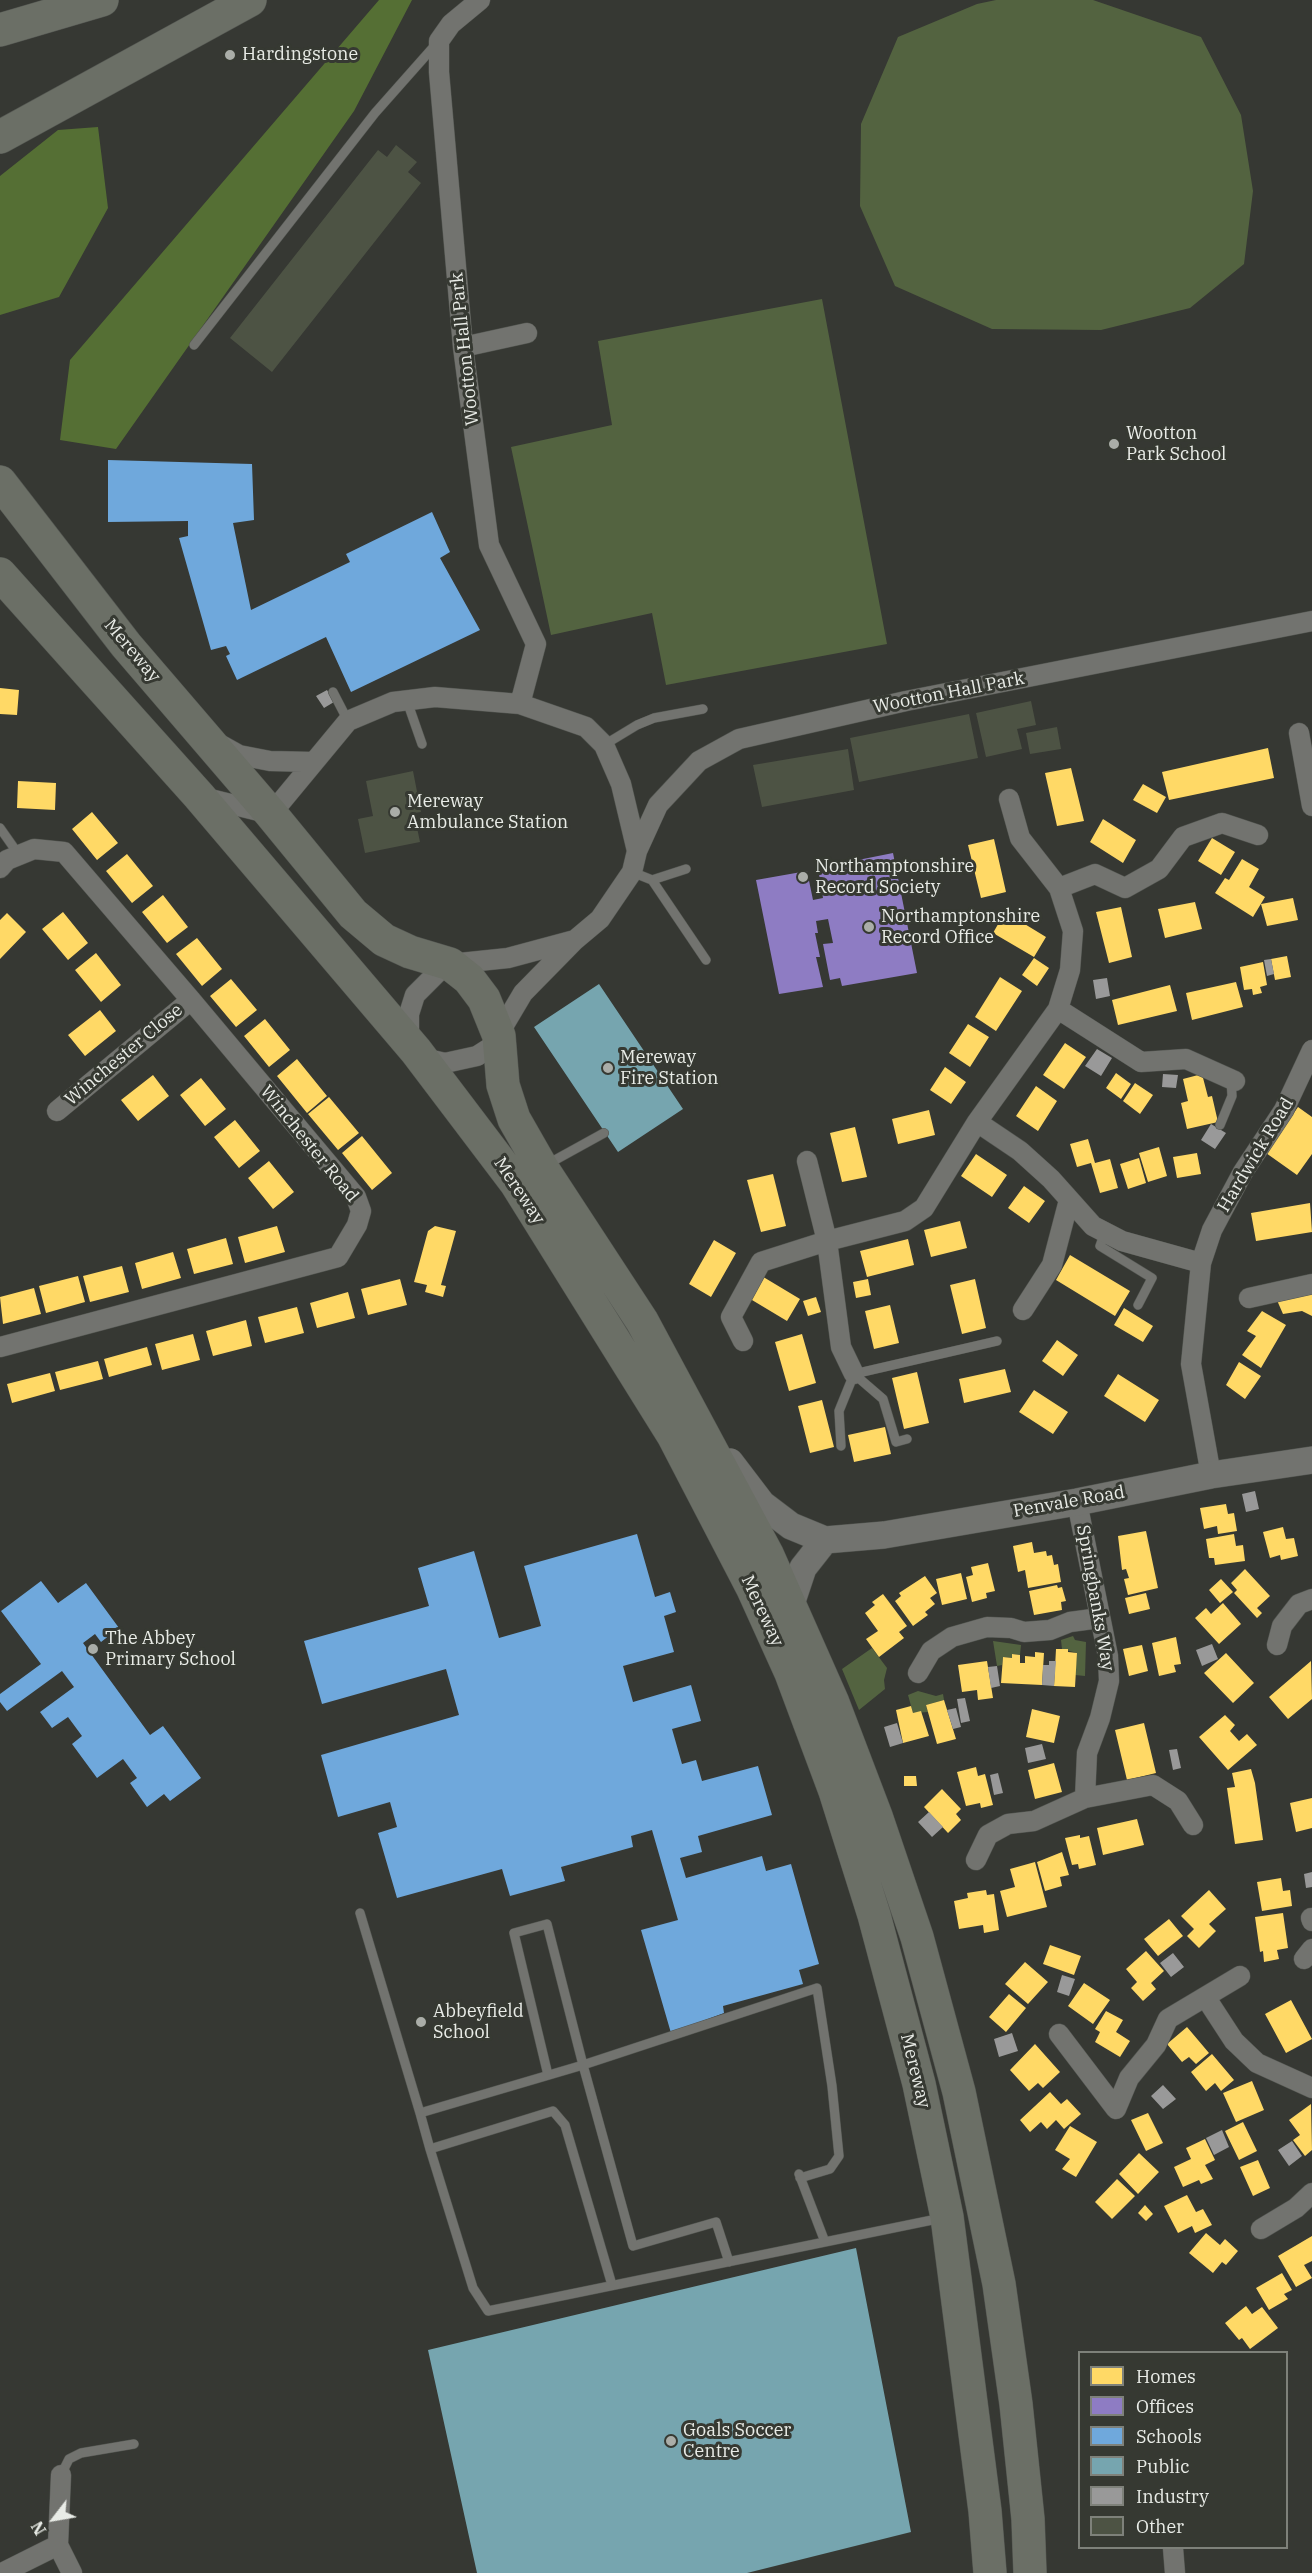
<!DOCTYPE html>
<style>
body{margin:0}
#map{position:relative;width:1312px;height:2573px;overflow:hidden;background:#363833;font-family:"IBM Plex Serif",serif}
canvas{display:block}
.legend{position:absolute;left:1078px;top:2351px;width:210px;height:198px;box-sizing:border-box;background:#363932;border:2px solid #7e817a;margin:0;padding:8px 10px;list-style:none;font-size:18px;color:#e9ece7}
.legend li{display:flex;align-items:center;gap:12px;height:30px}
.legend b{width:30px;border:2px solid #7e817a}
.north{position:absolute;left:24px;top:2489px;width:60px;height:60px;-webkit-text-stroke:4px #363932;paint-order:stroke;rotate:239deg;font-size:16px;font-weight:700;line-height:24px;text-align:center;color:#e9ece7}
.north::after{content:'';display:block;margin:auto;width:21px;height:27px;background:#e9ece7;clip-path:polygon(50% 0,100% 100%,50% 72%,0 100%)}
</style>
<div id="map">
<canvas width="1312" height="2573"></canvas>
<ul class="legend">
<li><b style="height:16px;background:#ffd966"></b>Homes</li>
<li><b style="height:16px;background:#8e7cc3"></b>Offices</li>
<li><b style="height:16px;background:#6fa8dc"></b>Schools</li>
<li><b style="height:16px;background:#76a5af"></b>Public</li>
<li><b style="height:16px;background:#999"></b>Industry</li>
<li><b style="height:16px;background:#4d5344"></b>Other</li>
</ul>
<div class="north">N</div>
</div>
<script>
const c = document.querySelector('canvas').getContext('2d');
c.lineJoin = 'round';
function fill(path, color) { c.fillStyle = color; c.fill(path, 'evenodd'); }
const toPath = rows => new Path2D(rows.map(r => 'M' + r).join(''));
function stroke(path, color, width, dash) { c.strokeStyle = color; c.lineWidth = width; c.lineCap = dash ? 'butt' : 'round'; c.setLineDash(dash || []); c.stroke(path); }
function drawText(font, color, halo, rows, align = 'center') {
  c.font = font + ' "IBM Plex Serif",serif'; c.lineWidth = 6; c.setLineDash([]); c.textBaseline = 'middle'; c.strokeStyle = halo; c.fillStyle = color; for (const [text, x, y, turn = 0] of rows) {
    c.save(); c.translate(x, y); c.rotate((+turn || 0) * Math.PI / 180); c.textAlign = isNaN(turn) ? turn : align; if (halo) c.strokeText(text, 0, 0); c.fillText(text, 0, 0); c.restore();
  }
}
const green = toPath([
 [996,0,1093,0,1201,37,1241,115,1253,191,1244,264,1190,308,1101,330,992,329,895,286,860,206,861,124,898,37,977,4],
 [822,299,887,644,666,685,652,613,551,635,511,447,612,425,598,341],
 [1073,1636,1075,1640,1086,1642,1085,1676,1075,1675,1077,1653,1062,1649,1061,1640],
 [993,1641,1021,1645,1020,1655,1012,1654,1012,1658,1003,1657,1002,1665,997,1666],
 [872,1648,887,1668,884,1680,885,1689,859,1710,842,1669],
 [918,1691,936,1696,943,1694,944,1700,926,1705,928,1712,913,1713,908,1695]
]);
const forest = toPath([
 [379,0,412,0,354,111,116,449,60,440,70,360],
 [98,127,108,208,59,297,0,315,0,176,58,130]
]);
const homes = toPath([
 [0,688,19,690,17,715,0,714],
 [1268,748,1274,778,1169,800,1162,772],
 [1071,768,1084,821,1057,826,1045,773],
 [18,781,56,783,55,810,17,808],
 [1143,784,1166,797,1157,813,1133,800],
 [92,812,118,843,97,860,72,829],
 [1103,819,1136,840,1123,863,1090,842],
 [1212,838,1235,852,1221,875,1198,861],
 [994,839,1006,892,981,898,968,845],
 [127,854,153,886,132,903,106,871],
 [1242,859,1259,869,1249,887,1265,897,1253,917,1215,893,1225,878,1229,880],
 [163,895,188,927,167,943,142,912],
 [1293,898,1298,920,1267,926,1261,904],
 [1195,902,1202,929,1165,938,1158,909],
 [1121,907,1132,957,1109,963,1096,912],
 [63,912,88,943,68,960,42,929],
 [1005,912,1046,937,1034,957,993,933],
 [7,913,26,932,0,959,0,920],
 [197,938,222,969,202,986,176,954],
 [96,953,121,985,101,1002,75,970],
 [1287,956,1291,977,1275,980,1271,959],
 [1034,958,1049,968,1037,986,1022,975],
 [1263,962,1267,985,1260,987,1262,993,1253,995,1252,989,1244,990,1240,967],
 [1000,977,1022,991,996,1031,975,1017],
 [231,979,257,1010,236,1027,210,996],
 [1236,982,1243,1007,1192,1020,1186,993],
 [1170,985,1177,1011,1118,1025,1112,1000],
 [100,1010,116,1031,85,1056,68,1035],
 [265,1019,290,1050,269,1067,244,1036],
 [968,1024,989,1037,970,1067,949,1053],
 [1065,1043,1086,1057,1064,1089,1043,1075],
 [297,1059,327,1096,307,1113,277,1076],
 [945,1067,966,1082,951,1104,930,1090],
 [1116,1073,1131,1084,1121,1099,1106,1088],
 [1202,1074,1208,1097,1212,1096,1218,1122,1187,1129,1181,1103,1188,1101,1183,1079],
 [153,1075,169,1096,138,1121,121,1100],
 [201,1078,226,1109,205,1126,180,1095],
 [1135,1083,1153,1095,1140,1114,1123,1101],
 [1036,1086,1057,1101,1038,1131,1016,1116],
 [329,1097,359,1133,338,1150,308,1114],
 [1298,1107,1312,1117,1312,1154,1297,1175,1266,1153],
 [929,1110,935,1135,898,1144,892,1119],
 [235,1120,260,1151,239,1168,214,1137],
 [855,1127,867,1177,842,1182,830,1133],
 [362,1136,392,1173,372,1190,342,1153],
 [1088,1139,1095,1163,1110,1159,1118,1188,1100,1193,1091,1163,1077,1167,1070,1144],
 [1159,1147,1167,1176,1148,1182,1139,1153],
 [1197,1153,1201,1174,1177,1178,1173,1157],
 [976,1154,1007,1175,992,1197,961,1176],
 [1139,1158,1146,1183,1128,1189,1120,1164],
 [269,1161,294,1192,273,1209,248,1178],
 [773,1174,786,1226,761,1232,747,1180],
 [1024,1186,1045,1201,1029,1223,1008,1208],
 [1310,1203,1312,1232,1256,1241,1251,1213],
 [960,1221,967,1248,931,1257,924,1230],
 [277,1226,285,1252,245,1263,238,1237],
 [435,1226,456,1231,441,1285,446,1286,443,1297,425,1292,427,1285,414,1282,428,1231],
 [226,1238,233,1264,194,1274,187,1249],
 [908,1239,914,1265,867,1277,860,1251],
 [714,1240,736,1253,711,1297,689,1284],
 [173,1252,181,1278,142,1289,135,1263],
 [1070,1255,1130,1291,1115,1316,1056,1280],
 [122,1266,129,1292,90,1302,83,1276],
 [760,1275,800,1299,787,1321,747,1297],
 [78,1276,85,1302,46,1313,39,1286],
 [400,1279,407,1305,368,1315,361,1289],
 [868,1279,871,1295,856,1298,853,1282],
 [975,1279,986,1328,962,1334,950,1285],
 [34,1288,41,1314,3,1324,0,1297],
 [348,1292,355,1318,317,1328,310,1303],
 [1312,1293,1312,1316,1302,1311,1283,1314,1276,1298],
 [816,1297,821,1312,808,1316,803,1301],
 [890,1305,899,1343,874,1349,865,1311],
 [297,1307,304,1333,265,1343,258,1317],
 [1124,1308,1153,1326,1143,1342,1114,1325],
 [1262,1311,1286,1325,1261,1368,1242,1355,1256,1336,1247,1331],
 [246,1320,252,1346,213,1356,206,1331],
 [193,1334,200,1360,162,1370,155,1344],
 [802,1334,816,1383,789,1391,775,1342],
 [1057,1340,1078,1355,1063,1376,1042,1361],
 [147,1347,152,1365,109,1377,104,1359],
 [98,1361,103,1379,60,1390,55,1372],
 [1239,1362,1261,1376,1245,1399,1226,1385],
 [1005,1369,1011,1392,964,1403,959,1379],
 [917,1372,929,1423,904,1429,892,1378],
 [50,1373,55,1391,12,1403,7,1384],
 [1118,1374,1159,1400,1145,1422,1104,1396],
 [1034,1390,1068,1412,1053,1434,1019,1412],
 [822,1400,834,1447,810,1453,798,1406],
 [885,1427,891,1454,854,1462,848,1435],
 [1226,1504,1228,1514,1234,1513,1237,1531,1218,1534,1217,1526,1204,1529,1200,1508],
 [1283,1527,1286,1539,1294,1538,1298,1556,1281,1560,1280,1555,1270,1558,1263,1532],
 [1146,1531,1158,1588,1128,1595,1124,1579,1129,1578,1126,1569,1122,1570,1118,1536],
 [1234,1534,1236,1546,1243,1545,1245,1561,1215,1565,1214,1558,1209,1558,1206,1539],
 [1032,1542,1034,1553,1046,1551,1047,1556,1052,1555,1054,1565,1058,1564,1061,1582,1028,1588,1025,1570,1018,1572,1013,1546],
 [988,1563,995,1591,986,1593,987,1598,972,1602,966,1577,973,1575,971,1567],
 [1245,1569,1270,1596,1257,1608,1262,1613,1257,1618,1234,1593,1237,1590,1231,1583],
 [961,1573,967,1599,942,1605,936,1579],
 [925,1576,937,1593,930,1598,935,1604,925,1612,928,1615,913,1626,895,1601,901,1596,899,1593],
 [1221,1579,1233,1592,1220,1603,1209,1590],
 [1057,1585,1058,1588,1062,1587,1066,1601,1061,1602,1062,1610,1034,1615,1029,1591],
 [1146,1593,1150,1609,1129,1614,1125,1598],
 [883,1594,907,1626,899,1632,904,1638,879,1657,866,1639,878,1631,865,1613,875,1605,872,1602],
 [1223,1603,1241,1624,1219,1644,1195,1618,1206,1608,1211,1614],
 [1176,1637,1181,1664,1174,1665,1176,1672,1159,1676,1152,1643],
 [1142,1645,1148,1671,1129,1676,1123,1649],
 [1056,1649,1068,1649,1068,1652,1077,1653,1075,1687,1054,1686],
 [1035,1652,1044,1653,1042,1685,1001,1683,1003,1657,1012,1658,1012,1654,1020,1655,1020,1663,1025,1663,1025,1656,1035,1657],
 [1226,1653,1254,1683,1233,1703,1204,1673],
 [987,1661,993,1698,978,1700,977,1690,962,1692,958,1665],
 [1311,1661,1312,1699,1288,1719,1269,1697],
 [944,1700,956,1739,937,1744,926,1705],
 [911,1706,913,1713,921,1711,929,1736,903,1743,896,1710],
 [1032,1709,1060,1716,1054,1743,1026,1737],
 [1225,1715,1235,1725,1230,1731,1239,1741,1247,1734,1257,1745,1228,1770,1199,1737],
 [1144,1723,1156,1773,1127,1780,1115,1730],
 [1054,1763,1062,1792,1035,1799,1028,1770],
 [976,1767,978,1776,985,1774,993,1805,981,1808,980,1803,966,1806,957,1772],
 [1251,1769,1255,1783,1263,1840,1235,1844,1227,1788,1235,1787,1232,1773],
 [904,1776,916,1776,917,1786,904,1786],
 [942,1789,961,1809,956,1814,961,1820,948,1833,924,1807],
 [1312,1798,1312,1828,1296,1832,1290,1803],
 [1137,1819,1144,1845,1103,1855,1097,1828],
 [1080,1835,1080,1838,1089,1836,1096,1865,1079,1869,1078,1864,1072,1865,1065,1838],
 [1062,1852,1069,1875,1060,1877,1062,1886,1045,1891,1037,1862],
 [1035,1862,1047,1907,1007,1917,1000,1891,1015,1887,1010,1869],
 [1281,1878,1283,1891,1290,1890,1292,1906,1262,1911,1257,1882],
 [986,1890,987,1895,994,1894,999,1930,984,1933,983,1925,959,1929,954,1901,968,1898,967,1893],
 [1209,1890,1226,1909,1209,1924,1216,1931,1199,1948,1187,1936,1194,1929,1181,1916],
 [1283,1913,1288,1948,1277,1950,1279,1959,1264,1962,1263,1951,1260,1952,1255,1917],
 [1169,1919,1183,1936,1158,1956,1144,1939],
 [1050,1945,1081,1956,1074,1975,1043,1964],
 [1146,1951,1164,1971,1151,1983,1156,1989,1143,2001,1131,1988,1137,1982,1126,1969],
 [1025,1962,1048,1982,1028,2004,1005,1984],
 [1084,1983,1110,2000,1093,2024,1068,2006],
 [1009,1994,1026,2008,1006,2032,989,2017],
 [1291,2000,1312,2039,1286,2053,1265,2014],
 [1106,2011,1123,2020,1116,2032,1130,2041,1120,2057,1095,2042,1100,2032,1095,2029],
 [1187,2027,1209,2053,1196,2064,1189,2057,1182,2062,1167,2044],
 [1035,2044,1060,2072,1043,2088,1038,2083,1029,2091,1010,2070],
 [1212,2054,1234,2080,1221,2091,1215,2083,1206,2091,1191,2072],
 [1252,2081,1264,2110,1236,2122,1223,2093],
 [1050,2092,1061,2104,1067,2099,1081,2114,1064,2129,1056,2120,1047,2129,1041,2122,1030,2132,1020,2120],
 [1311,2104,1312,2150,1305,2156,1293,2140,1300,2135,1289,2120],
 [1148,2113,1163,2143,1146,2151,1131,2120],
 [1243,2122,1257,2151,1239,2160,1225,2131],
 [1070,2126,1097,2142,1076,2177,1062,2169,1070,2159,1055,2150],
 [1205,2139,1215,2160,1205,2165,1213,2179,1201,2184,1199,2180,1183,2187,1174,2167,1191,2159,1186,2148],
 [1139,2153,1159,2172,1138,2194,1119,2174],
 [1258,2160,1270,2188,1253,2196,1240,2167],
 [1117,2179,1135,2196,1112,2219,1095,2202],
 [1187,2195,1196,2212,1203,2209,1212,2225,1195,2233,1192,2226,1178,2233,1164,2206],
 [1145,2205,1153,2214,1146,2221,1138,2213],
 [1206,2233,1220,2245,1225,2239,1238,2251,1226,2265,1222,2262,1213,2273,1189,2253],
 [1312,2236,1312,2261,1304,2265,1312,2278,1296,2287,1278,2256],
 [1282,2273,1292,2290,1284,2294,1288,2299,1269,2310,1256,2288],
 [1246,2306,1252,2314,1262,2307,1278,2328,1250,2349,1242,2338,1239,2340,1225,2323]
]);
const offices = toPath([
 [893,853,917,973,842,986,840,978,830,980,823,944,833,943,828,919,816,921,818,933,815,933,820,957,816,957,823,987,779,994,756,880,807,871,813,900,823,898,818,868]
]);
const schools = toPath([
 [108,460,252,464,254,520,233,523,251,610,350,562,346,554,432,512,450,552,440,558,480,630,351,692,326,637,237,680,226,656,230,654,226,646,211,650,179,538,188,536,188,521,108,522],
 [637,1534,655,1597,670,1592,676,1612,664,1616,674,1652,623,1666,633,1702,691,1685,701,1721,672,1729,682,1764,696,1760,702,1781,758,1766,772,1815,698,1836,702,1852,680,1858,686,1878,762,1856,766,1871,791,1864,819,1964,799,1970,803,1984,723,2006,724,2013,671,2033,641,1930,678,1920,652,1830,631,1836,633,1847,561,1867,565,1881,510,1896,502,1869,397,1898,378,1833,397,1827,390,1802,338,1817,321,1755,459,1715,446,1669,322,1704,304,1641,429,1606,418,1568,474,1551,499,1638,541,1626,524,1566],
 [41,1581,58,1603,86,1583,119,1628,101,1642,95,1634,83,1643,150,1735,163,1726,201,1778,170,1801,164,1794,147,1807,130,1783,137,1778,123,1759,97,1778,72,1744,82,1736,68,1717,52,1728,40,1712,74,1687,62,1671,7,1711,0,1702,0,1694,41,1664,1,1611]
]);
const public = toPath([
 [599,984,683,1109,618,1152,534,1027],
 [856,2248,911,2532,747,2573,477,2573,428,2350]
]);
const industry = toPath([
 [327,690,334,702,324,708,316,696],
 [1271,959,1274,974,1267,976,1264,960],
 [1107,978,1110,996,1096,999,1093,980],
 [1097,1049,1112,1058,1101,1076,1085,1066],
 [1163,1074,1178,1075,1176,1088,1162,1087],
 [1211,1124,1226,1133,1215,1149,1201,1140],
 [1255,1491,1259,1509,1246,1512,1242,1494],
 [1212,1644,1218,1659,1202,1666,1196,1650],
 [1049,1661,1056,1661,1054,1686,1042,1685,1043,1665,1049,1665],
 [997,1666,1000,1686,991,1688,988,1667],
 [965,1698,970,1721,961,1723,957,1699],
 [956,1708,961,1727,953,1729,947,1710],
 [897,1723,903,1743,890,1747,884,1727],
 [1042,1744,1046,1759,1028,1763,1025,1748],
 [1177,1749,1181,1768,1173,1770,1169,1750],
 [998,1773,1003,1793,994,1795,990,1775],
 [929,1812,943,1827,932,1837,918,1822],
 [1312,1872,1312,1887,1306,1888,1304,1874],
 [1173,1953,1184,1967,1171,1977,1160,1963],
 [1062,1975,1075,1979,1069,1996,1057,1992],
 [1012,2033,1018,2051,999,2057,994,2039],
 [1163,2085,1176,2099,1163,2109,1151,2096],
 [1222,2130,1229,2147,1214,2155,1206,2138],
 [1292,2141,1302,2156,1289,2166,1278,2150]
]);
const building = toPath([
 [396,145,417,162,408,172,421,183,272,372,230,338,378,150,387,157],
 [1031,701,1036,725,1017,729,1022,749,986,757,976,713],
 [969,714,978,758,859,782,850,738],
 [1057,727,1061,749,1030,754,1026,733],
 [848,749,854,790,762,807,753,765],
 [413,771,421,812,414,813,420,842,365,853,358,819,373,816,366,781]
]);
const lane = toPath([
 [194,345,375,113,437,43],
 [333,692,348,721],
 [407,701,422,744],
 [604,745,637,725,654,718,703,709],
 [0,828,19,855],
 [632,872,652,880,686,869],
 [652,880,706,960],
 [1220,1125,1232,1096,1231,1080],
 [546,1165,604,1133],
 [1105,1232,1100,1246,1152,1278,1138,1305],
 [854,1374,997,1341],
 [854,1374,883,1399,896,1442,907,1439],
 [841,1446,839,1411,854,1374],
 [360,1913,420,2113],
 [548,2075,514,1933,547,1924,583,2065,817,1988,832,2086,839,2156,830,2169,800,2178],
 [430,2149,420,2113,583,2065,633,2246,716,2222,729,2262],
 [799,2174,825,2242],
 [612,2285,565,2125,553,2111,430,2149,473,2288,488,2311,942,2218],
 [61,2475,69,2459,81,2453,134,2444]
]);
const street = toPath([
 [480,0,451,24,439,41,439,72,463,347,489,545,536,644,520,704],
 [463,347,527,333],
 [1299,733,1312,806],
 [221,745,239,755,270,761,314,762],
 [202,797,271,814,348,721,393,702,435,697,520,704,586,727,604,745,621,784,637,851,632,872,600,919,575,940,523,993,491,1047,477,1056,445,1063,432,1060,416,1051,409,1031,409,1014,415,995,437,973,450,964,508,958,575,940],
 [637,851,658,805,699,761,739,739,906,701,1312,621],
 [0,868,7,860,34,849,64,852,191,1000,356,1197,361,1211,357,1225,338,1257,0,1347],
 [1059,888,1095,874,1125,888,1159,869,1183,837,1222,823,1258,835],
 [1058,1009,1141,1062,1186,1059,1235,1081],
 [57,1111,191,1000],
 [977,1122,1020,1151,1051,1179,1093,1226,1122,1241,1201,1263],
 [807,1161,827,1241,841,1347,854,1374],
 [1249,1298,1312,1284],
 [1023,1310,1052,1265,1069,1200],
 [743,1341,731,1317,761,1262,827,1241,905,1221,924,1208,977,1122,1058,1009,1070,970,1073,931,1059,888,1020,838,1009,799],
 [1211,1475,1191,1364,1201,1263,1212,1230,1243,1172,1284,1110,1312,1050],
 [1077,1502,1108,1656,1109,1681,1100,1718,1087,1753,1085,1798],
 [1277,1645,1282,1626,1299,1604,1312,1599],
 [918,1673,931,1651,952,1637,987,1627,1011,1628,1024,1632,1050,1630,1070,1622,1100,1618],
 [976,1860,988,1835,1008,1824,1034,1821,1085,1798,1153,1785,1178,1801,1193,1825],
 [1311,1918,1312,1921],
 [1304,1959,1312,1949],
 [1206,1998,1234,2041,1257,2063,1312,2088],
 [1059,2034,1116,2109,1129,2078,1156,2045,1168,2019,1240,1976],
 [1261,2229,1296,2208,1312,2193],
 [58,2545,61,2475],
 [1173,2548,1175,2573],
 [2,2573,58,2545,72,2573]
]);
const secondary = toPath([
 [730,1462,762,1504,791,1526,825,1540,884,1535,1077,1502,1211,1475,1312,1460],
 [791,1604,803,1568,825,1540]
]);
const highway = toPath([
 [0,30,102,0],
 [0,137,250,0],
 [0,482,126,645,271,814,353,914,384,940,410,952,450,964,469,979,484,999,499,1036,503,1085,514,1119,542,1168,642,1321,767,1554,833,1703,876,1816,917,1937,959,2092,999,2284,1016,2404,1028,2519,1030,2573],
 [0,574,199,796,416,1051,516,1183,673,1435,753,1589,791,1673,835,1791,874,1915,919,2084,947,2217,985,2511,990,2573]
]);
const markers = [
 [230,55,6,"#aaada8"],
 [1114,444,6,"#aaada8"],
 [395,812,6,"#aaada8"],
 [803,877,6,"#aaada8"],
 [869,927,6,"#aaada8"],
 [608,1068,6,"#aaada8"],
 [93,1649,6,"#aaada8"],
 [421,2022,6,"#aaada8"],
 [671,2441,6,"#aaada8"]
];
const poiNames = [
 ["Hardingstone",242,55],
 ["Wootton",1126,434],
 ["Park School",1126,455],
 ["Mereway",407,802],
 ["Ambulance Station",407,823],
 ["Northamptonshire",815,867],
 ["Record Society",815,888],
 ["Northamptonshire",881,917],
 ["Record Office",881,938],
 ["Mereway",620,1058],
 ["Fire Station",620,1079],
 ["The Abbey",105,1639],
 ["Primary School",105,1660],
 ["Abbeyfield",433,2012],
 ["School",433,2033],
 ["Goals Soccer",683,2431],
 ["Centre",683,2452]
];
const streetNames = [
 ["Wootton Hall Park",465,349,-96],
 ["Mereway",132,651,50],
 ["Wootton Hall Park",949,693,-11],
 ["Winchester Close",124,1055,-40],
 ["Winchester Road",309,1144,51],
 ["Hardwick Road",1256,1155,-59],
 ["Mereway",519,1191,56],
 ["Penvale Road",1069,1502,-10],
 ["Springbanks Way",1095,1598,80],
 ["Mereway",762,1611,65],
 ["Mereway",915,2071,76]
];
fill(green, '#536340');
fill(forest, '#556f34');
fill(homes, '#ffd966');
fill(offices, '#8e7cc3');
fill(schools, '#6fa8dc');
fill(public, '#76a5af');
fill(industry, '#999');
fill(building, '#4d5344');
stroke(lane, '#525550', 10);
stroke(street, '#525550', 21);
stroke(secondary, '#525550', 28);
stroke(highway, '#525550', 34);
stroke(lane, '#72736f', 9);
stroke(street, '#72736f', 20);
stroke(secondary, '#72736f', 27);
stroke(highway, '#6b6f66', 33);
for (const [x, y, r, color] of markers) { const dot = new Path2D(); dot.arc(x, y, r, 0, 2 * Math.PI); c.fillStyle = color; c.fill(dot); stroke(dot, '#363932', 2); }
drawText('18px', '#e9ece7', '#363932', poiNames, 'left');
drawText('18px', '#e9ece7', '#363932', streetNames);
</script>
